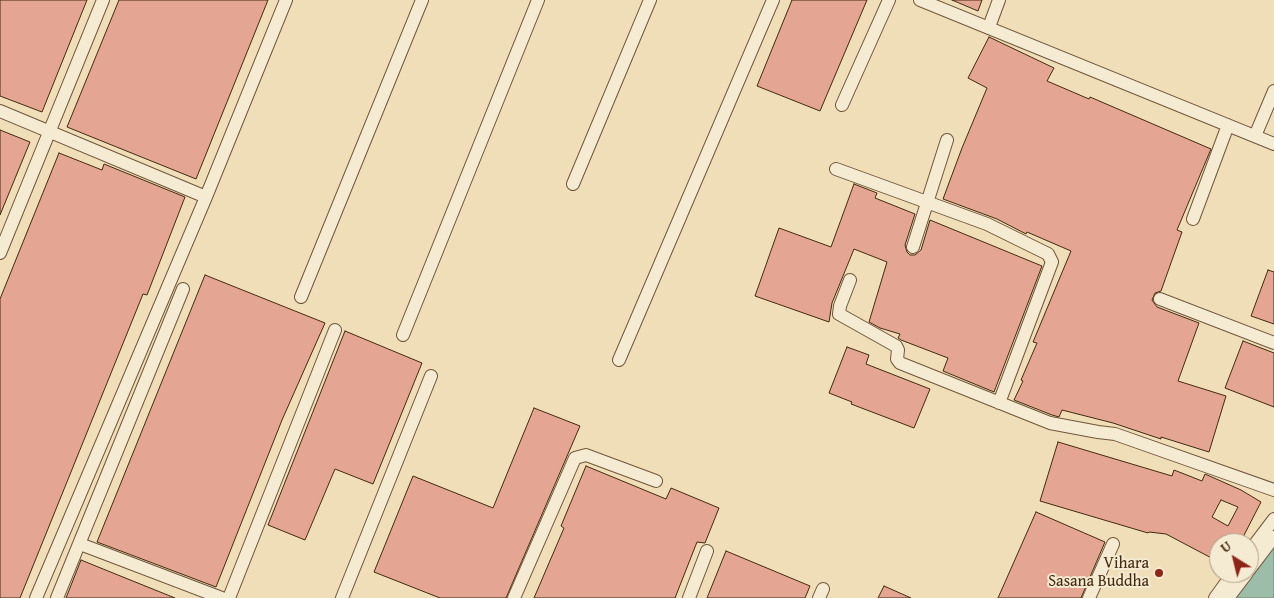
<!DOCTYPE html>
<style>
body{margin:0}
#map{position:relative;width:1274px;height:598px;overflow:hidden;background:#f0deb9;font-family:"Gentium Book Plus",serif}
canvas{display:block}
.north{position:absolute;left:1209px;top:533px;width:50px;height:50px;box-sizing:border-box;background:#f5ead2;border:1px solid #ad9d84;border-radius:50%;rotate:324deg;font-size:14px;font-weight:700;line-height:20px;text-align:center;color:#422a0e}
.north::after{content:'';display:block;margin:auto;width:18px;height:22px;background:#8f2418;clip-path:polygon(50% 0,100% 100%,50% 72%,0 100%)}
</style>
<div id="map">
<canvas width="1274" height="598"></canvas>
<div class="north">U</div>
</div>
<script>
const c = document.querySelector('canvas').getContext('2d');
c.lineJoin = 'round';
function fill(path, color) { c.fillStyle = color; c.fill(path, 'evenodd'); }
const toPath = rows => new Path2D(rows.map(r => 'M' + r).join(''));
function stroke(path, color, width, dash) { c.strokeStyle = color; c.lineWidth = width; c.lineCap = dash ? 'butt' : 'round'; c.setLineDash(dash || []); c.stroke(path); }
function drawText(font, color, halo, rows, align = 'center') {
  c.font = font + ' "Gentium Book Plus",serif'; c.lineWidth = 4; c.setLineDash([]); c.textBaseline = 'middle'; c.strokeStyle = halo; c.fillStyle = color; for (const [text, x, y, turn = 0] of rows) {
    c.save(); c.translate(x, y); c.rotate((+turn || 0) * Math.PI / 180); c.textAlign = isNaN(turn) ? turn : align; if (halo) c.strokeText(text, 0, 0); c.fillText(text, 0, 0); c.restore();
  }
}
const water = toPath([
 [1274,546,1274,598,1234,598,1274,546]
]);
const building = toPath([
 [0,0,87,0,42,112,0,96,0,0],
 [119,0,268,0,196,179,67,127,119,0],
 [792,0,867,0,820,111,757,86,792,0],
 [952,0,982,0,978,11,952,0],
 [989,37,1054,68,1047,81,1089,99,1090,97,1211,149,1177,230,1182,232,1161,291,1155,293,1152,300,1157,307,1199,323,1178,381,1226,396,1209,452,1161,437,1161,439,1113,423,1062,410,1059,417,1052,415,1014,400,1023,381,1021,380,1037,343,1033,342,1071,251,1027,232,1026,234,997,219,943,199,962,148,987,88,968,78,989,37],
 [0,130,30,142,0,215,0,130],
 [59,153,102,170,104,164,185,197,147,295,143,294,20,598,0,598,0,299,59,153],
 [854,184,877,193,875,198,915,214,905,245,907,252,910,255,915,255,921,250,930,220,1042,266,994,392,943,371,948,358,901,340,898,338,900,334,880,328,869,322,887,262,854,249,832,303,829,322,755,296,779,228,831,247,854,184],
 [1268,270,1274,272,1274,324,1251,316,1268,270],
 [205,275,325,323,282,420,216,587,97,542,205,275],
 [345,331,422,363,373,484,335,469,305,540,268,525,345,331],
 [1243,341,1274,353,1274,407,1225,388,1243,341],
 [847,347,869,355,866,364,930,389,914,428,851,404,852,402,829,393,847,347],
 [534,408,580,426,506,598,440,598,374,572,413,476,493,508,534,408],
 [1058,442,1172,476,1174,470,1202,481,1205,474,1241,490,1261,502,1240,543,1219,543,1219,562,1166,534,1149,532,1148,533,1040,501,1058,442],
 [1221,500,1238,507,1228,526,1212,517,1221,500],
 [586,466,666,499,671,488,719,508,705,543,697,542,675,598,534,598,564,528,561,526,586,466],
 [1036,512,1105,542,1081,598,998,598,1036,512],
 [726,551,810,586,805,598,707,598,726,551],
 [81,560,108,571,175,598,66,598,81,560],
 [884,586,911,598,878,598,884,586]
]);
const minor = toPath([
 [920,0,1274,144],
 [989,27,999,0],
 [842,105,889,0],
 [0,111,206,197],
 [1255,136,1274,91],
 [836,169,987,224,1048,254,1052,262,999,403],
 [573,184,650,0],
 [1193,219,1228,125],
 [913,247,947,140],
 [0,253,103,0],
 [850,280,840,306,839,314,896,346,898,350,897,359,900,363,1050,423,1098,432,1115,434,1274,490],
 [301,297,422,0],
 [1160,299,1274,343],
 [403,335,538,0],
 [619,360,773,0],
 [80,544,222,598],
 [1249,552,1274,519],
 [1249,570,1274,537],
 [36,598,206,197,286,0],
 [57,598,183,289],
 [229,598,335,330],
 [342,598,431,376],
 [514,598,575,458,586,455,656,481],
 [689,598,707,551],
 [819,598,823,589],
 [1089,598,1113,544],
 [1215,598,1233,573],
 [1228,598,1247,573]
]);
const markers = [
 [1159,573,5,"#8f2418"]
];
const poiNames = [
 ["Vihara",1149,564],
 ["Sasana Buddha",1149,582]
];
fill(water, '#9bbda9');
stroke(water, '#77826b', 1);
fill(building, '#e4a592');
stroke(building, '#422a0e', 1);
stroke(minor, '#6e5739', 14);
stroke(minor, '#f5ead2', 12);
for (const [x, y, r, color] of markers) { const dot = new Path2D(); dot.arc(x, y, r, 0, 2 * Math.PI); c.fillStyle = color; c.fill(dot); stroke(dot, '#f5ead2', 2); }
drawText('16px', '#422a0e', '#f5ead2', poiNames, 'right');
</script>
